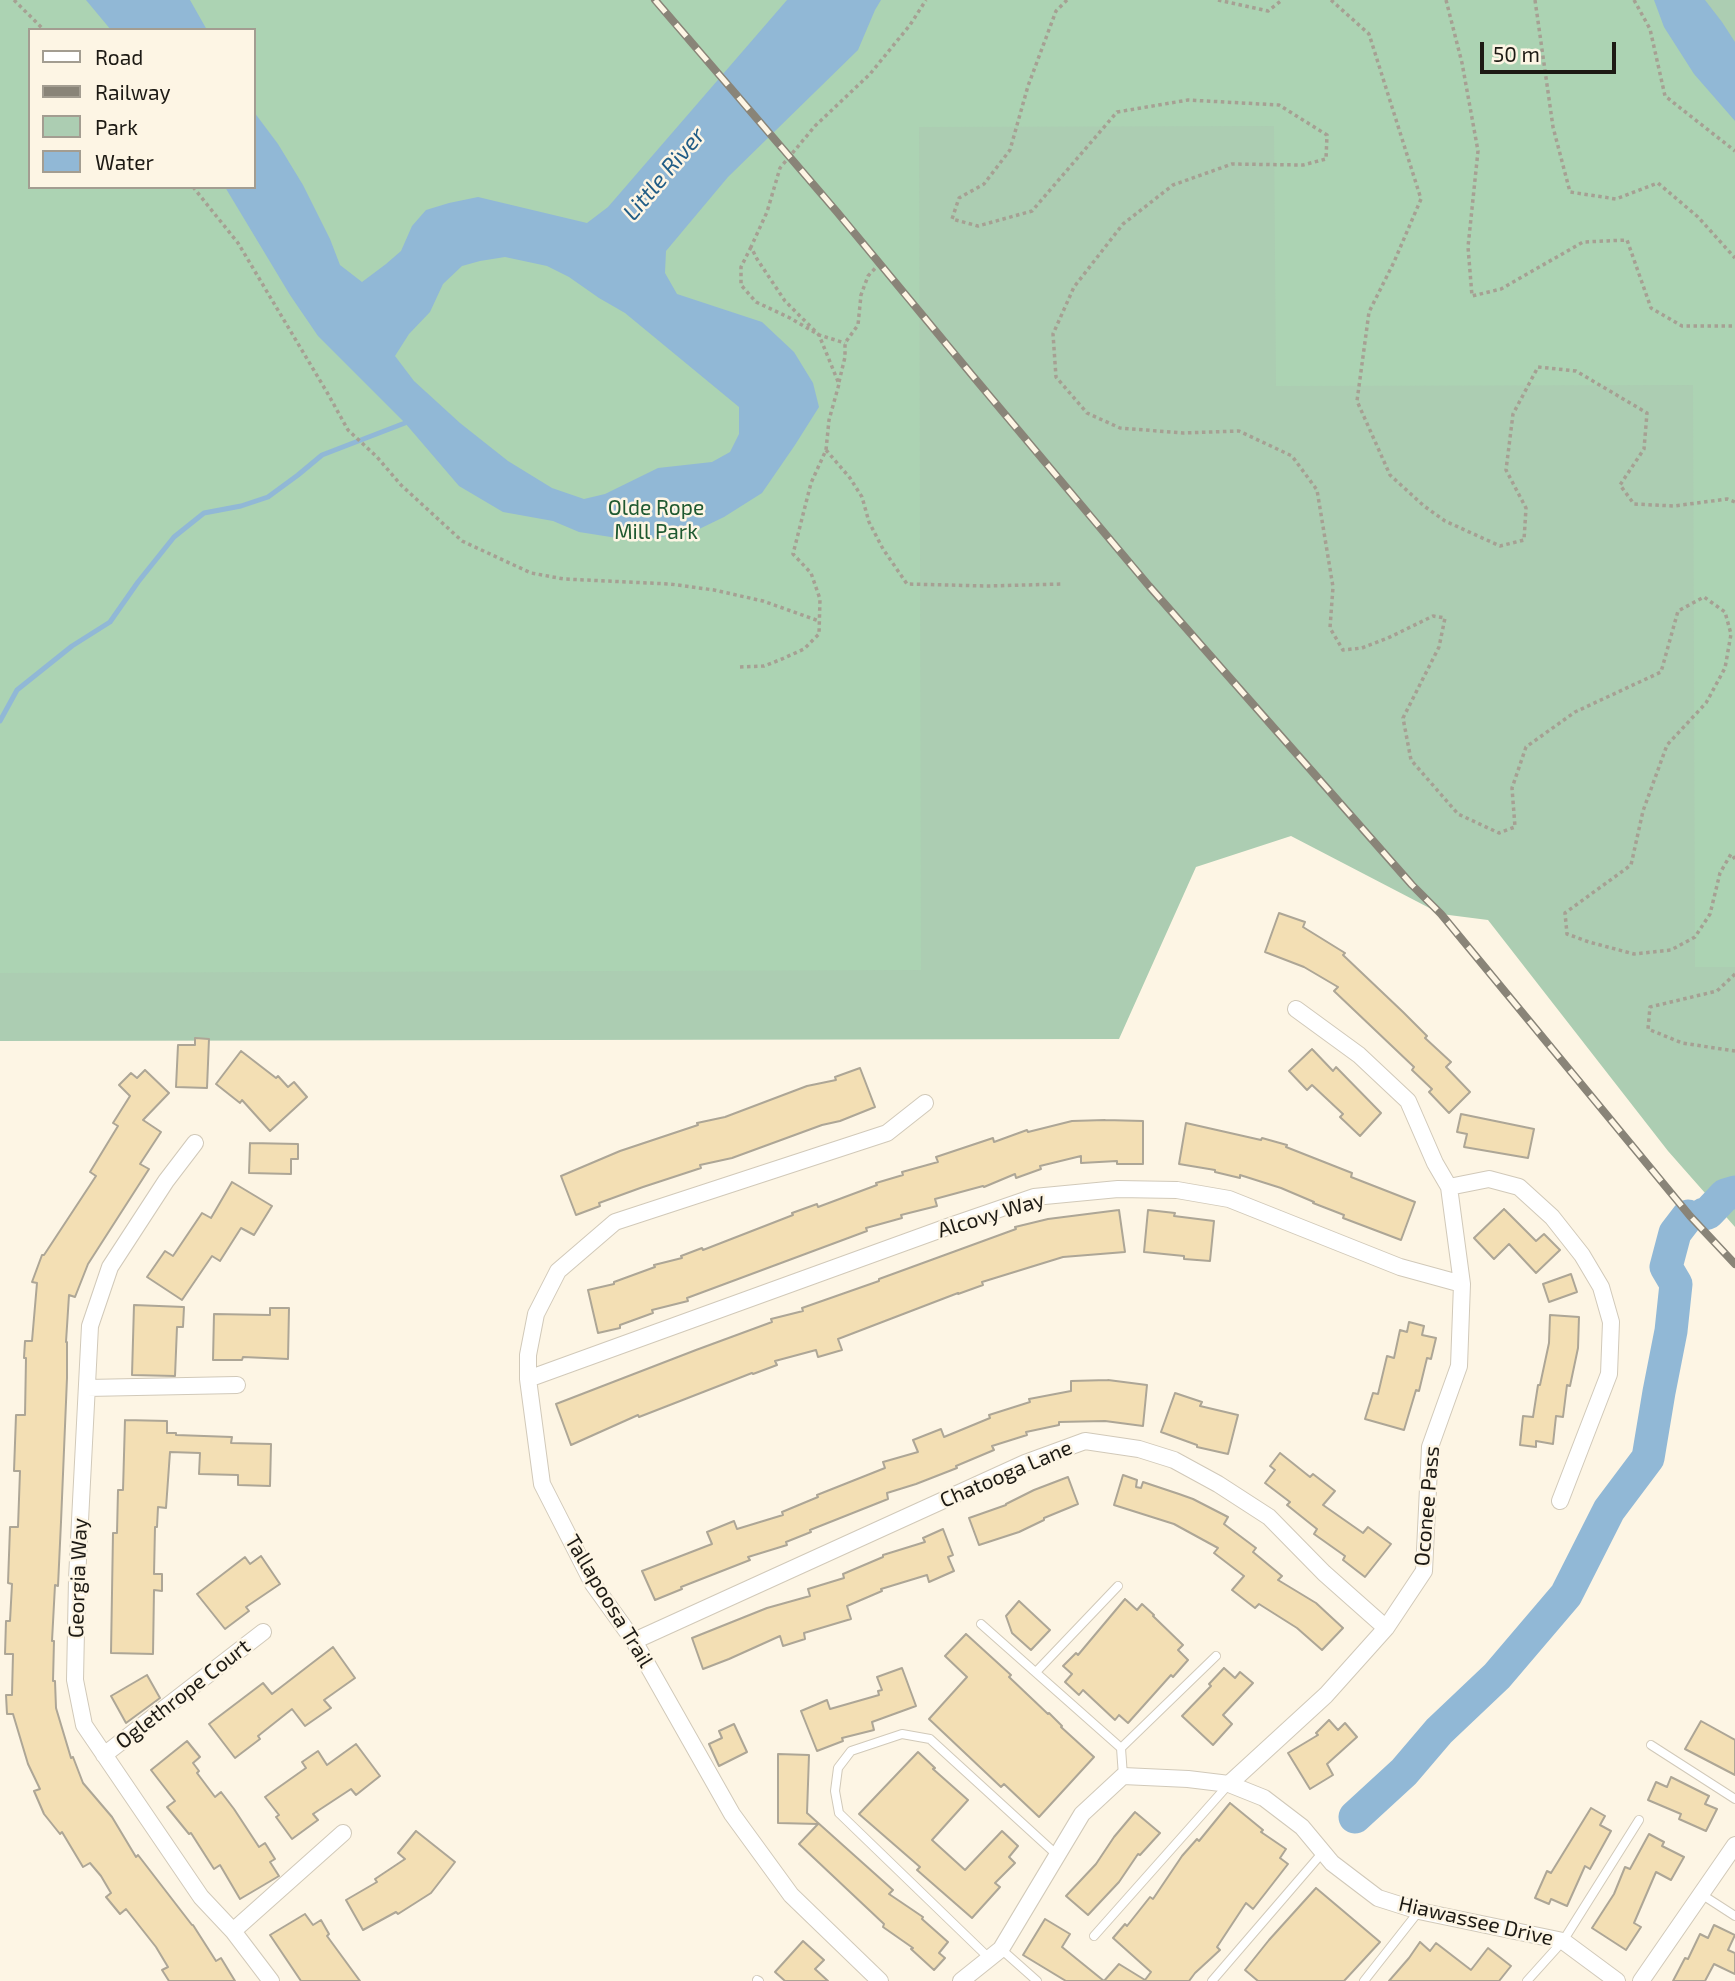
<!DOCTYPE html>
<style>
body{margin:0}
#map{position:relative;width:1735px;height:1981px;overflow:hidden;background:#fdf5e4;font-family:"Exo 2",sans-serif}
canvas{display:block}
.legend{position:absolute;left:28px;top:28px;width:228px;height:161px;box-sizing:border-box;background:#fdf5e4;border:2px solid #a39d91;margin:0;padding:9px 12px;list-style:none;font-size:21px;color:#1d1a14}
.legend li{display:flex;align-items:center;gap:14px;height:35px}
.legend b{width:35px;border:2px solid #a39d91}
.scale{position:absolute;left:1480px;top:42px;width:136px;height:32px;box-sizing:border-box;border:4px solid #1d1a14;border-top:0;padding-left:9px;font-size:21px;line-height:24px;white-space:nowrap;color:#1d1a14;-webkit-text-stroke:5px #fdf5e4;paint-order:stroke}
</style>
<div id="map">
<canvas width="1735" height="1981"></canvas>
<ul class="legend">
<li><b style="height:9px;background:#fff"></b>Road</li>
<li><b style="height:9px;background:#898478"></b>Railway</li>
<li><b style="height:19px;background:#accdb2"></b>Park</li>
<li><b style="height:19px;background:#91b8d6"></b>Water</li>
</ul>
<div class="scale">50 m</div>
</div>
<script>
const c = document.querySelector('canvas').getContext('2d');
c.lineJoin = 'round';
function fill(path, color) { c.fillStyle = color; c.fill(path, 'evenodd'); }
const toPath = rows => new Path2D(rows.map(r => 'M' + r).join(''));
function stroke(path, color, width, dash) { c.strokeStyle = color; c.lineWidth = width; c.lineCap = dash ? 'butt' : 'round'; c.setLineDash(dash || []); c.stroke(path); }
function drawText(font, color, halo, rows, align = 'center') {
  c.font = font + ' "Exo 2",sans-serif'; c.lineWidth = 5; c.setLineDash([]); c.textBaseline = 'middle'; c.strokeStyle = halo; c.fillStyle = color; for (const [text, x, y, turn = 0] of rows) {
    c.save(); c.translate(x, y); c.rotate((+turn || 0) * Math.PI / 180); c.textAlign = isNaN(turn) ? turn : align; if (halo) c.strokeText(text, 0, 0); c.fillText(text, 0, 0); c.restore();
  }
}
const green = toPath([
 [0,0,1735,0,1735,1227,1668,1151,1488,920,1441,914,1291,836,1196,867,1119,1039,0,1041],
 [30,30,254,30,254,187,30,187]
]);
const forest = toPath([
 [0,0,1668,0,1735,113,1735,967,1695,967,1693,385,1276,386,1274,126,919,127,921,970,0,973],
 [30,30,254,30,254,187,30,187]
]);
const water = toPath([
 [86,0,190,0,207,30,111,30],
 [787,0,881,0,875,10,858,50,728,177,666,251,665,273,677,294,762,322,794,352,813,383,819,407,795,445,762,493,724,517,693,532,636,541,579,532,553,521,503,512,459,486,405,423,318,336,290,295,225,187,254,187,254,112,278,144,303,185,330,239,340,265,362,282,386,264,401,251,412,226,426,210,449,203,478,197,587,223,608,207],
 [505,257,547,266,569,277,599,298,625,313,739,407,739,434,730,452,712,462,658,468,605,494,584,499,552,488,508,461,460,423,414,381,395,356,409,334,430,312,443,284,462,266,480,261],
 [1654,0,1705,0,1722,22,1735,42,1735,121,1694,74,1664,27]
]);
const stream = toPath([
 [0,721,17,690,72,646,110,622,138,582,174,537,204,513,241,506,268,497,298,475,322,455,405,423]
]);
const river = toPath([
 [1704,1214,1708,1213,1725,1195,1735,1192],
 [1355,1817,1404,1772,1439,1731,1497,1676,1566,1595,1609,1510,1648,1458,1659,1392,1671,1331,1676,1284,1666,1267,1675,1233,1688,1216]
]);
const building = toPath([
 [1279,913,1305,922,1303,927,1345,953,1343,955,1403,1012,1427,1036,1425,1038,1451,1062,1446,1067,1470,1092,1449,1113,1429,1092,1432,1089,1412,1070,1414,1067,1334,991,1338,987,1304,967,1265,952,1279,913],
 [195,1038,209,1039,207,1088,176,1087,178,1045,195,1045,195,1038],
 [1312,1049,1333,1071,1336,1067,1381,1113,1360,1136,1340,1117,1343,1114,1312,1085,1307,1090,1289,1071,1312,1049],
 [241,1051,276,1078,278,1076,288,1087,294,1082,307,1097,270,1131,242,1100,240,1103,216,1084,241,1051],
 [860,1068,875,1107,840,1121,822,1125,732,1158,700,1165,701,1168,643,1187,599,1203,600,1206,576,1215,561,1176,620,1151,698,1125,697,1123,725,1117,807,1086,836,1080,835,1077,860,1068],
 [145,1070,169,1093,143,1120,161,1132,140,1164,149,1169,88,1264,75,1297,69,1295,66,1342,67,1342,67,1378,61,1522,58,1586,55,1585,52,1641,54,1641,53,1681,55,1681,56,1708,71,1758,73,1757,83,1783,112,1817,136,1857,138,1855,192,1925,193,1925,216,1961,221,1958,235,1981,169,1981,162,1970,168,1967,156,1947,126,1909,120,1914,106,1897,111,1893,101,1876,90,1863,83,1867,62,1832,60,1834,44,1814,34,1791,40,1789,28,1764,13,1714,7,1714,6,1695,12,1695,13,1654,5,1654,6,1621,10,1621,12,1584,8,1583,10,1527,18,1527,20,1471,14,1471,16,1415,25,1415,26,1358,24,1358,25,1341,32,1341,37,1283,32,1282,42,1255,44,1255,96,1176,90,1172,118,1126,113,1123,130,1096,119,1085,131,1073,137,1078,145,1070],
 [1461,1114,1534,1129,1528,1158,1464,1147,1467,1134,1457,1132,1461,1114],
 [1105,1120,1143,1121,1143,1164,1117,1164,1117,1161,1081,1163,1081,1156,1040,1166,1041,1169,1016,1178,1015,1174,984,1187,983,1186,935,1199,937,1206,901,1215,902,1218,866,1228,867,1231,687,1298,688,1301,652,1310,653,1313,620,1325,620,1328,598,1333,588,1290,614,1284,614,1282,655,1267,654,1265,682,1258,681,1256,702,1248,703,1250,793,1215,792,1213,817,1204,818,1207,877,1185,876,1183,903,1175,902,1172,938,1162,936,1157,993,1138,994,1142,1027,1130,1028,1132,1072,1121,1105,1120],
 [1186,1123,1261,1140,1262,1138,1287,1145,1286,1147,1352,1173,1351,1177,1415,1202,1401,1240,1343,1218,1344,1215,1313,1203,1314,1202,1281,1188,1240,1175,1240,1178,1215,1172,1215,1170,1179,1164,1186,1123],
 [250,1143,298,1144,298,1159,291,1159,291,1174,249,1173,250,1143],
 [232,1182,272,1206,254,1235,241,1228,220,1261,212,1256,182,1300,147,1277,165,1251,173,1256,202,1213,211,1218,232,1182],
 [1504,1209,1536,1241,1544,1234,1560,1250,1536,1273,1509,1244,1494,1259,1474,1238,1504,1209],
 [1119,1210,1125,1252,1063,1257,982,1282,983,1285,958,1294,958,1293,838,1339,842,1350,818,1357,816,1350,775,1361,777,1365,753,1374,752,1373,639,1417,638,1415,571,1445,556,1404,696,1350,772,1322,771,1319,803,1311,802,1308,879,1281,879,1279,1016,1229,1015,1227,1048,1219,1119,1210],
 [1148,1210,1175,1213,1174,1216,1214,1221,1210,1261,1184,1259,1184,1256,1144,1252,1148,1210],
 [1571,1274,1577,1292,1549,1302,1543,1284,1571,1274],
 [134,1305,184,1307,183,1327,177,1327,175,1376,132,1375,134,1305],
 [270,1308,289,1308,288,1359,243,1357,242,1360,213,1360,214,1314,270,1315,270,1308],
 [1550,1315,1579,1317,1578,1348,1570,1386,1567,1385,1563,1417,1556,1416,1553,1444,1536,1441,1536,1447,1520,1445,1523,1416,1533,1417,1538,1385,1540,1385,1549,1343,1550,1315],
 [1409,1322,1424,1326,1422,1335,1436,1338,1431,1359,1427,1358,1419,1391,1416,1390,1404,1430,1365,1419,1373,1393,1378,1394,1387,1356,1394,1358,1400,1330,1407,1332,1409,1322],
 [1108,1380,1147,1385,1143,1426,1105,1421,1059,1422,1059,1425,1026,1432,1027,1435,992,1446,994,1450,956,1466,957,1468,916,1484,887,1493,888,1499,810,1530,811,1532,786,1542,787,1545,748,1557,750,1560,681,1587,682,1589,655,1600,642,1571,712,1544,707,1532,734,1521,737,1529,783,1515,782,1512,818,1497,817,1495,885,1468,883,1462,918,1452,913,1440,941,1429,944,1437,990,1418,989,1415,1030,1402,1029,1399,1071,1391,1071,1381,1108,1380],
 [1175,1393,1202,1402,1200,1406,1238,1415,1228,1454,1197,1447,1197,1445,1161,1432,1175,1393],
 [125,1420,167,1421,167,1433,176,1433,176,1435,232,1437,231,1443,271,1444,270,1486,238,1485,238,1475,199,1474,200,1453,170,1452,166,1508,158,1507,157,1527,155,1527,154,1574,162,1574,162,1591,154,1590,153,1654,111,1653,113,1533,117,1533,118,1490,123,1490,125,1420],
 [1280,1453,1310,1477,1313,1474,1335,1491,1323,1505,1363,1533,1368,1527,1391,1544,1365,1577,1343,1560,1345,1556,1314,1534,1317,1529,1287,1505,1290,1502,1265,1483,1275,1470,1270,1466,1280,1453],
 [1123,1475,1137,1480,1136,1487,1141,1488,1143,1482,1179,1494,1193,1499,1228,1517,1224,1524,1256,1548,1253,1552,1282,1576,1278,1580,1316,1603,1343,1628,1322,1650,1297,1628,1259,1604,1255,1608,1232,1590,1244,1576,1214,1553,1218,1548,1174,1524,1114,1505,1123,1475],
 [1068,1477,1078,1504,1044,1518,1044,1520,1019,1532,979,1545,969,1518,1006,1505,1006,1504,1034,1490,1068,1477],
 [943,1529,953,1555,948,1557,954,1571,929,1582,927,1575,881,1589,882,1591,847,1606,851,1619,804,1633,805,1639,783,1646,780,1636,729,1659,703,1669,692,1638,767,1608,810,1596,808,1589,844,1578,843,1574,883,1557,883,1555,925,1542,923,1538,943,1529],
 [261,1556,280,1584,246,1607,249,1611,225,1629,197,1594,245,1557,250,1564,261,1556],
 [1125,1599,1137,1610,1142,1604,1154,1615,1153,1616,1183,1645,1178,1650,1188,1660,1173,1677,1171,1675,1128,1723,1119,1715,1115,1720,1083,1690,1079,1695,1065,1682,1072,1674,1063,1666,1076,1653,1078,1655,1125,1599],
 [1019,1601,1050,1630,1031,1650,1012,1633,1006,1616,1019,1601],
 [966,1634,1011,1675,1009,1677,1048,1714,1049,1713,1062,1726,1061,1727,1094,1757,1039,1817,1004,1784,1001,1787,929,1719,967,1677,945,1656,966,1634],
 [333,1647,355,1678,324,1700,331,1708,305,1726,292,1709,258,1736,260,1739,235,1758,209,1724,263,1683,272,1694,333,1647],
 [902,1668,916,1706,872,1722,874,1730,842,1738,843,1741,817,1751,801,1711,827,1700,830,1709,879,1695,878,1691,882,1690,877,1677,902,1668],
 [1224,1668,1235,1678,1240,1672,1253,1683,1223,1715,1232,1724,1213,1745,1182,1716,1211,1686,1209,1684,1224,1668],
 [147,1675,160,1698,126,1723,111,1696,147,1675],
 [1329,1720,1338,1730,1345,1723,1357,1737,1327,1764,1333,1775,1310,1789,1288,1753,1318,1735,1316,1733,1329,1720],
 [1701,1721,1735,1740,1735,1775,1685,1749,1701,1721],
 [734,1724,747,1752,719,1766,709,1744,722,1738,719,1731,734,1724],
 [187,1741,200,1757,193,1763,199,1771,197,1773,215,1797,221,1792,234,1809,259,1847,265,1843,275,1859,270,1862,279,1876,240,1899,220,1865,214,1869,191,1833,189,1834,167,1807,175,1801,151,1770,187,1741],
 [356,1744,380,1776,356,1795,351,1789,313,1814,318,1820,292,1839,276,1817,279,1815,265,1797,306,1768,302,1762,318,1751,327,1765,356,1744],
 [918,1752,935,1768,933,1769,968,1800,932,1840,965,1870,1002,1831,1018,1846,1009,1857,1015,1863,995,1883,1000,1887,972,1918,917,1870,920,1867,859,1814,918,1752],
 [778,1754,809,1755,807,1813,893,1890,889,1894,923,1917,922,1919,948,1942,939,1953,945,1958,934,1970,911,1949,913,1948,883,1927,884,1924,799,1844,818,1824,778,1823,778,1754],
 [1671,1777,1709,1796,1705,1804,1717,1809,1706,1831,1679,1819,1681,1814,1648,1800,1656,1782,1667,1787,1671,1777],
 [1230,1803,1263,1830,1261,1832,1286,1849,1280,1858,1288,1864,1253,1909,1246,1903,1217,1947,1220,1950,1195,1973,1189,1981,1104,1981,1119,1964,1145,1980,1151,1972,1113,1938,1125,1924,1127,1926,1150,1897,1153,1899,1182,1856,1197,1839,1199,1841,1230,1803],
 [1591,1808,1605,1816,1600,1825,1611,1831,1590,1869,1585,1866,1567,1906,1551,1899,1549,1904,1535,1898,1547,1871,1551,1873,1591,1808],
 [1135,1812,1160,1833,1140,1855,1138,1854,1119,1882,1088,1915,1066,1896,1096,1864,1114,1837,1135,1812],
 [416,1831,455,1862,431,1893,398,1914,396,1912,363,1930,346,1900,377,1882,375,1879,405,1859,398,1853,416,1831],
 [1649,1834,1664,1842,1662,1846,1684,1857,1671,1880,1656,1872,1634,1923,1641,1927,1626,1950,1592,1928,1614,1894,1625,1867,1630,1869,1649,1834],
 [1316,1888,1380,1942,1344,1981,1258,1981,1245,1970,1269,1940,1316,1888],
 [305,1914,313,1925,321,1920,329,1934,327,1936,360,1981,301,1981,270,1935,305,1914],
 [1045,1919,1070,1934,1062,1947,1104,1981,1066,1981,1023,1955,1045,1919],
 [1714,1925,1735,1935,1728,1950,1735,1953,1735,1974,1714,1964,1705,1981,1673,1981,1685,1958,1688,1959,1700,1934,1708,1938,1714,1925],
 [803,1941,824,1960,815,1969,828,1981,785,1981,775,1972,803,1941],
 [1420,1942,1430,1951,1436,1943,1471,1970,1488,1948,1511,1966,1499,1981,1389,1981,1409,1958,1420,1942]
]);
const path = toPath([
 [14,0,44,30],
 [1067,0,1056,11,1028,86,1010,150,984,184,959,198,952,219,978,226,1032,211,1117,112,1188,100,1279,105,1327,135,1326,159,1303,165,1232,164,1173,185,1123,224,1074,287,1053,334,1056,377,1087,413,1120,428,1183,433,1239,431,1292,456,1317,490,1333,587,1330,628,1343,650,1362,648,1388,638,1433,616,1445,618,1439,647,1403,718,1411,760,1458,814,1499,833,1515,827,1512,788,1526,747,1575,712,1661,672,1678,611,1704,597,1725,612,1731,634,1725,668,1706,703,1667,745,1643,811,1631,865,1565,913,1567,934,1589,942,1634,954,1671,950,1695,937,1710,914,1720,873,1731,854,1735,859],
 [1218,0,1268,11,1282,0],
 [1331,0,1369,34,1421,199,1394,262,1369,312,1357,401,1390,475,1424,506,1445,521,1500,546,1524,540,1526,508,1506,470,1513,414,1538,367,1576,371,1647,413,1644,449,1620,485,1634,504,1674,506,1727,499,1735,502],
 [1446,0,1462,63,1478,151,1468,247,1472,296,1501,289,1583,242,1627,240,1651,308,1682,326,1735,326],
 [1535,0,1553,127,1570,192,1616,199,1658,183,1698,217,1735,258],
 [1634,0,1650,29,1665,96,1735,151],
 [193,187,238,243,328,394,348,430,377,457,401,485,462,541,531,573,564,579,670,584,714,590,763,601,819,621],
 [751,247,741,267,741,285,756,302,790,318,819,335,845,343],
 [839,382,845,357,845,343,858,325,861,295,868,276,880,263],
 [826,450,850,478,862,497,869,522,883,549,907,584,987,586,1062,584],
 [740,667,764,666,782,659,804,649,819,634,820,599,811,573,793,554,811,483,826,450,829,420,839,384,819,335,785,301,757,259,751,247,767,212,780,168,815,126,870,74,910,25,926,0],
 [1735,974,1717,991,1650,1007,1648,1029,1682,1043,1735,1051]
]);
const service = toPath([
 [981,1624,1121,1748,1123,1776],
 [1036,1672,1118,1586],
 [1651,1745,1735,1799],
 [1121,1748,1216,1656],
 [1701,1894,1735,1916],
 [1094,1936,1229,1784],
 [1001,1949,1037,1981],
 [989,1958,839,1813,835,1791,838,1768,851,1751,902,1734,930,1739,1057,1855],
 [757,1980,759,1981],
 [1212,1981,1323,1852],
 [1364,1981,1419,1911],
 [1527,1981,1563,1941,1639,1820]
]);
const minor = toPath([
 [195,1143,166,1181,110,1267,90,1326,77,1579,75,1680,84,1725,201,1897,233,1931,271,1981],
 [1449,1187,1489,1179,1519,1187,1552,1217,1582,1255,1601,1287,1611,1322,1609,1374,1560,1501],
 [528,1379,950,1226,1034,1197,1118,1189,1177,1190,1229,1199,1400,1267,1462,1284],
 [87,1388,237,1385],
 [634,1641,1025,1463,1085,1441,1139,1449,1174,1460,1218,1484,1269,1517,1324,1573,1386,1628],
 [104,1755,263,1632],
 [1229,1784,1326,1695,1386,1628,1424,1571,1430,1447,1459,1366,1462,1284,1449,1187,1435,1163,1408,1101,1359,1055,1296,1009],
 [233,1931,343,1833],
 [880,1981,791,1895,732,1814,634,1641,593,1584,542,1484,528,1379,528,1355,536,1314,558,1271,615,1222,887,1133,925,1103],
 [961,1981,1001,1949,1082,1814,1123,1776,1188,1779,1229,1784,1264,1798,1302,1827,1332,1863,1378,1898,1419,1911,1563,1941,1617,1981],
 [1641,1981,1735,1845]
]);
const rail = toPath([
 [655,0,837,212,972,375,1149,586,1412,885,1441,914,1690,1216,1735,1264]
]);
const parkNames = [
 ["Olde Rope",656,508],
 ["Mill Park",656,532]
];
const streetNames = [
 ["Alcovy Way",991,1215,-17],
 ["Chatooga Lane",1006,1474,-23],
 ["Oconee Pass",1427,1506,-85],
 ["Georgia Way",78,1578,-88],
 ["Tallapoosa Trail",609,1601,59],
 ["Oglethrope Court",183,1694,-38],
 ["Hiawassee Drive",1476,1921,13]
];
const waterNames = [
 ["Little River",664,174,-50]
];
fill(green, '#accdb2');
fill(forest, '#acd3b3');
fill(water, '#91b8d6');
stroke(stream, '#91b8d6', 5);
stroke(river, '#91b8d6', 33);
fill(building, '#f3dfb4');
stroke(building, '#ada696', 2);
stroke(service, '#d1c9b9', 10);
stroke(minor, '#d1c9b9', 18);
stroke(path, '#a6a093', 3.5, [3.5, 3.5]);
stroke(service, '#fff', 8);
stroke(minor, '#fff', 16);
stroke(rail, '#898478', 8);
stroke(rail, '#fdf5e4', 5, [16]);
drawText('21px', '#1f5930', '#fdf5e4', parkNames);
drawText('21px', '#1d1a14', '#fdf5e4', streetNames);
drawText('italic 23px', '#215d86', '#fdf5e4', waterNames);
</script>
